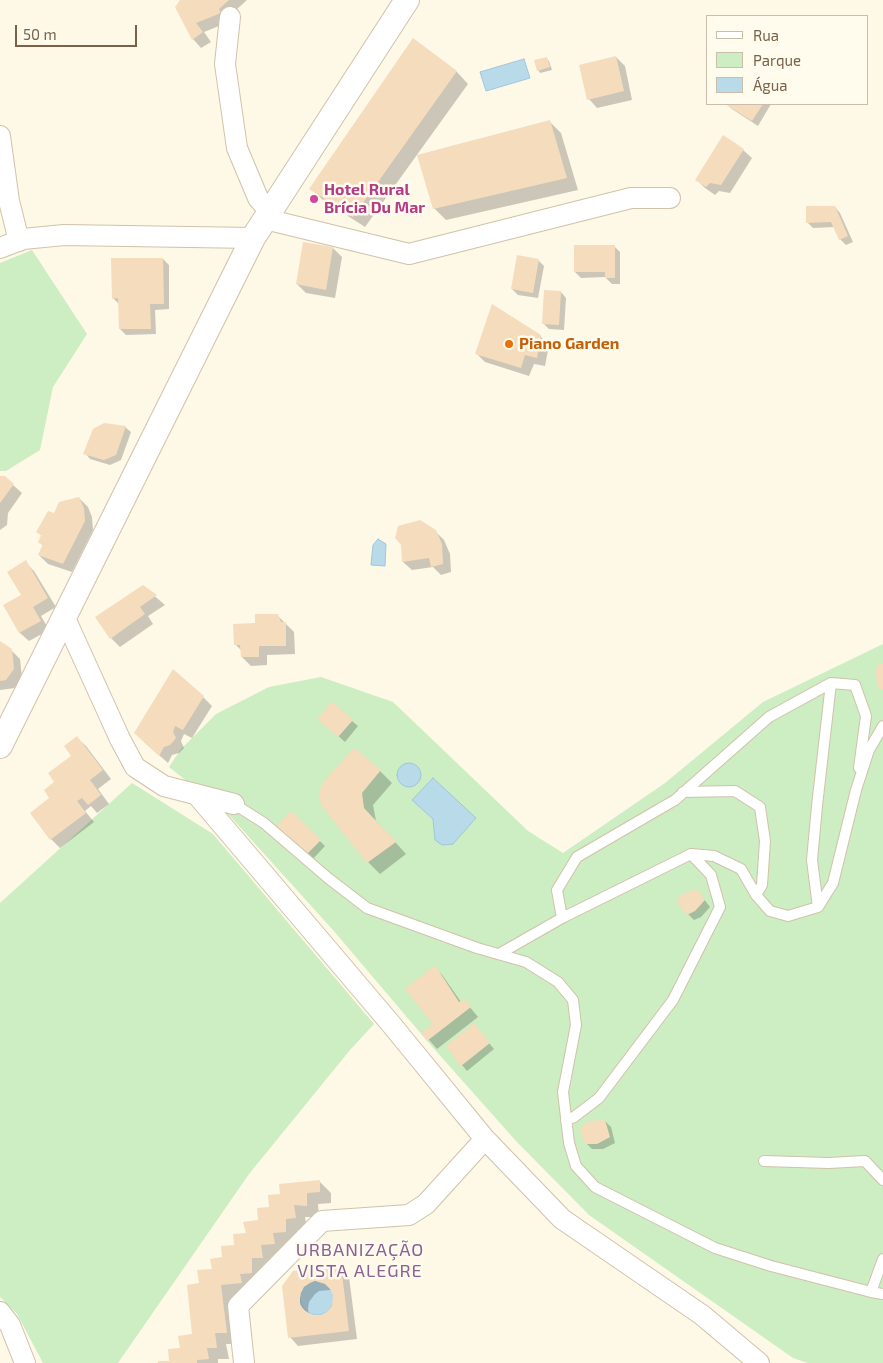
<!DOCTYPE html>
<meta charset="utf-8">
<style>
body{margin:0}
#map{position:relative;width:883px;height:1363px;overflow:hidden;background:#fef8e6;font-family:"Exo 2",sans-serif}
canvas{display:block}
.legend{position:absolute;left:706px;top:15px;width:162px;height:90px;box-sizing:border-box;background:#fffbed;border:1px solid #c9beab;margin:0;padding:6px 9px;list-style:none;font-size:15px;color:#796249}
.legend li{display:flex;align-items:center;gap:10px;height:25px}
.legend b{width:25px;border:1px solid #c9beab}
.scale{position:absolute;left:15px;top:25px;width:122px;height:22px;box-sizing:border-box;border:2px solid #796249;border-top:0;padding-left:6px;font-size:15px;line-height:18px;white-space:nowrap;color:#796249;-webkit-text-stroke:4px #fffbed;paint-order:stroke}
</style>
<div id="map">
<canvas width="883" height="1363"></canvas>
<ul class="legend">
<li><b style="height:6px;background:#fff"></b>Rua</li>
<li><b style="height:14px;background:#cdedc3"></b>Parque</li>
<li><b style="height:14px;background:#b9dae9"></b>Água</li>
</ul>
<div class="scale">50 m</div>
</div>
<script>
const c = document.querySelector('canvas').getContext('2d');
c.lineJoin = 'round';
function fill(path, color) { c.fillStyle = color; c.fill(path, 'evenodd'); }
const toPath = rows => new Path2D(rows.map(r => 'M' + r).join(''));
function stroke(path, color, width, dash) { c.strokeStyle = color; c.lineWidth = width; c.lineCap = dash ? 'butt' : 'round'; c.setLineDash(dash || []); c.stroke(path); }
function drawText(font, color, halo, rows, align = 'center') {
  c.font = font + ' "Exo 2",sans-serif'; c.lineWidth = 5; c.setLineDash([]); c.textBaseline = 'middle'; c.strokeStyle = halo; c.fillStyle = color; for (const [text, x, y, turn = 0] of rows) {
    c.save(); c.translate(x, y); c.rotate((+turn || 0) * Math.PI / 180); c.textAlign = isNaN(turn) ? turn : align; if (halo) c.strokeText(text, 0, 0); c.fillText(text, 0, 0); c.restore();
  }
}
const green = toPath([
 [32,250,87,334,53,387,40,450,6,471,0,471,0,263],
 [883,644,883,1363,808,1363,793,1358,589,1215,516,1141,428,1042,333,930,229,815,169,767,181,749,216,714,269,687,321,677,393,702,528,831,563,853,665,783,763,702],
 [132,783,213,834,374,1024,350,1050,249,1174,118,1363,43,1363,17,1314,0,1297,0,903]
]);
const water = toPath([
 [524,59,530,78,486,91,480,72,524,59],
 [378,539,386,544,385,566,371,565,373,545,378,539],
 '397 775a12 12 0 1 1 24 0a12 12 0 1 1-24 0Z',
 [433,778,476,818,453,844,442,845,435,840,433,819,412,800,433,778],
 '300 1298a17 17 0 1 1 34 0a17 17 0 1 1-34 0Z'
]);
const shadow = toPath([
 [181,0,247,0,227,18,229,22,204,32,211,42,201,48,193,39],
 [414,40,457,72,468,84,365,227,323,200,311,189],
 [616,57,625,66,632,100,597,108,589,99],
 [546,58,549,61,552,70,540,73,538,70],
 [726,104,771,104,758,126,732,109],
 [549,121,561,133,578,190,446,220,434,208],
 [743,150,752,158,730,193,719,191,715,195,705,188,696,179],
 [835,207,840,213,853,242,846,245,840,239,835,227,813,228,807,222],
 [614,246,620,252,620,284,612,284,605,277,581,278,575,272],
 [333,248,342,257,335,298,306,293,297,284],
 [163,259,169,265,169,309,155,310,156,334,126,335,120,329,119,304,113,298],
 [538,260,544,266,538,298,518,295,512,289],
 [561,292,566,298,564,330,549,329,543,323],
 [540,336,549,345,545,366,534,364,529,376,485,362,476,353],
 [125,427,131,432,121,460,110,465,90,459,85,453],
 [0,477,13,485,22,493,8,513,7,525,0,530],
 [79,498,88,507,92,517,93,530,72,572,48,564,39,555,44,546,39,542,42,536,37,532,55,515],
 [435,531,444,540,450,554,451,572,441,575,433,567,412,570,403,562],
 [25,562,34,571,56,607,41,616,49,630,29,641,20,633,5,606,22,595],
 [143,586,165,605,148,616,153,624,120,647,111,638],
 [277,615,294,632,295,654,267,655,267,665,251,666,242,657,242,651,235,644,256,624],
 [0,642,11,650,20,659,22,678,15,688,0,690],
 [203,697,212,706,192,738,184,734,181,741,184,748,179,753,172,755,168,763,144,742],
 [352,721,358,726,345,742,325,724],
 [77,738,86,746,111,779,98,789,109,804,97,813,91,806,85,811,94,822,60,848,51,839,51,798,56,782,73,756],
 [354,750,380,771,392,783,373,805,376,821,406,854,380,874,368,862],
 [291,813,325,846,312,860,278,827],
 [697,890,710,907,701,917,694,920,688,914],
 [435,967,443,976,461,1002,464,1000,478,1017,437,1049,423,1033,434,1024],
 [474,1025,494,1049,467,1071,462,1065],
 [605,1121,611,1127,615,1143,603,1149,592,1149,586,1143],
 [319,1181,331,1193,331,1203,318,1204,319,1217,305,1217,307,1229,297,1230,297,1243,284,1244,286,1256,273,1256,274,1269,253,1295,232,1296,238,1344,226,1344,229,1359,218,1359,218,1363,158,1363,170,1362,193,1335,201,1284,223,1259,247,1234,281,1195],
 [340,1268,349,1277,357,1339,298,1346,290,1337,284,1286],
 [330,1290,333,1291,335,1300,333,1307,327,1313,322,1316,311,1316,309,1315,308,1309,309,1302,315,1294,319,1291]
]);
const building = toPath([
 [180,0,229,0,219,9,221,13,196,23,203,32,192,40,175,7],
 [413,38,457,71,353,217,309,189],
 [616,56,624,91,587,100,579,65],
 [547,57,550,67,537,71,534,60],
 [725,104,763,104,752,121],
 [550,120,567,178,433,209,417,155],
 [723,135,744,149,721,185,710,183,706,187,695,180],
 [806,206,835,206,848,236,839,240,831,222,806,223],
 [303,242,333,247,326,290,296,284],
 [574,245,615,245,615,278,605,278,605,272,574,272],
 [517,255,539,259,533,293,511,289],
 [111,258,163,258,164,304,150,304,151,329,119,329,118,298,112,299],
 [544,290,561,291,559,325,542,324],
 [492,304,541,335,537,358,525,355,521,368,475,354],
 [104,423,126,426,116,455,104,460,83,454,93,429],
 [0,476,5,476,14,484,0,503],
 [79,497,84,508,85,521,63,564,38,555,43,544,38,543,41,535,36,532,48,511,54,513,59,502],
 [420,520,436,530,442,544,443,564,431,567,429,558,402,562,401,545,395,538,398,526],
 [26,560,48,598,33,607,41,621,19,633,3,605,21,595,7,572],
 [143,585,157,595,140,607,145,614,110,639,95,617],
 [255,614,278,614,281,622,286,622,286,646,259,646,259,657,241,657,240,645,234,645,233,624,255,623],
 [0,641,12,649,14,669,6,680,0,681],
 [883,663,883,689,879,689,875,672,879,664],
 [173,669,204,696,183,730,175,726,173,732,176,738,170,745,164,747,159,756,134,733],
 [332,702,353,720,338,737,317,719],
 [77,736,103,770,90,780,101,795,88,805,82,798,77,801,86,813,50,840,30,813,49,798,44,790,54,782,48,773,71,756,64,746],
 [354,748,381,770,362,793,364,808,396,842,367,863,321,805,319,792,324,781],
 [291,811,321,840,305,856,276,827],
 [697,889,705,900,695,911,687,915,676,901,683,894],
 [435,965,459,1002,464,999,471,1007,427,1041,421,1033,433,1024,405,989],
 [474,1023,490,1043,461,1066,446,1046],
 [605,1120,610,1137,597,1144,585,1144,580,1129,588,1121],
 [320,1180,320,1192,307,1193,307,1206,294,1205,296,1218,286,1219,286,1232,273,1233,275,1244,261,1245,263,1258,252,1258,252,1273,240,1274,242,1283,221,1285,227,1333,215,1333,217,1348,207,1348,209,1359,197,1360,197,1363,158,1363,158,1361,169,1361,168,1349,180,1348,178,1336,192,1334,187,1285,199,1283,197,1270,212,1269,210,1259,222,1257,221,1246,234,1245,233,1234,246,1233,243,1222,258,1220,257,1208,269,1207,268,1195,280,1194,279,1184],
 [341,1266,349,1331,288,1338,282,1286,293,1271],
 [315,1281,325,1284,330,1289,333,1295,332,1306,327,1312,322,1315,316,1316,312,1315,304,1310,300,1305,300,1299,301,1293,304,1287,310,1283]
]);
const service = toPath([
 [683,792,735,791,760,807,765,841,762,885,756,895],
 [234,804,264,823,328,878,367,908,477,948,526,962,558,982,573,1000,576,1025,563,1092,569,1143,576,1166,595,1187,715,1248,771,1266,871,1292,883,1294],
 [818,907,812,860,817,806,831,683],
 [562,918,557,890,577,857,675,800,769,717,831,683,855,685,866,716,859,768],
 [499,954,562,918,691,854,714,856,741,869,756,895,770,911,788,916,818,907,833,883,856,790,869,750,883,726],
 [566,1120,574,1117,599,1098,673,1000,720,907,711,875,691,854],
 [764,1161,829,1163,865,1161,883,1180],
 [871,1292,883,1259]
]);
const minor = toPath([
 [230,17,225,64,237,148,258,198,270,212],
 [0,136,9,201,19,241],
 [265,219,409,254,631,198,670,198],
 [0,248,23,239,64,235,253,238],
 [64,616,120,739,135,767,164,786,234,804],
 [196,794,391,1024,485,1139,562,1219,702,1315,759,1363],
 [0,1312,10,1325,25,1363],
 [244,1363,238,1306,322,1221,409,1215,426,1204,485,1139]
]);
const tertiary = toPath([
 [0,746,253,238,407,0]
]);
const markers = [
 [314,199,5,"#d1479c"],
 [509,344,5,"#e8710a"]
];
const hotelNames = [
 ["Hotel Rural",324,190],
 ["Brícia Du Mar",324,208]
];
const foodNames = [
 ["Piano Garden",519,344]
];
const neighbourhoodNames = [
 ["URBANIZAÇÃO",360,1250],
 ["VISTA ALEGRE",360,1271]
];
fill(green, '#cdedc3');
fill(water, '#b9dae9');
stroke(water, '#9ec7db', 1);
fill(shadow, '#0003');
fill(building, '#f5dcbc');
stroke(service, '#d0c2ab', 12);
stroke(minor, '#d0c2ab', 22);
stroke(tertiary, '#d0c2ab', 26);
stroke(service, '#fff', 10);
stroke(minor, '#fff', 20);
stroke(tertiary, '#fff', 24);
for (const [x, y, r, color] of markers) { const dot = new Path2D(); dot.arc(x, y, r, 0, 2 * Math.PI); c.fillStyle = color; c.fill(dot); stroke(dot, '#fffbed', 2); }
drawText('bold 16px', '#b23c85', '#fffbed', hotelNames, 'left');
drawText('bold 16px', '#c56008', '#fffbed', foodNames, 'left');
c.letterSpacing = '1px';
drawText('18px', '#8c6095', '#fffbed', neighbourhoodNames);
c.letterSpacing = '0px';
</script>
